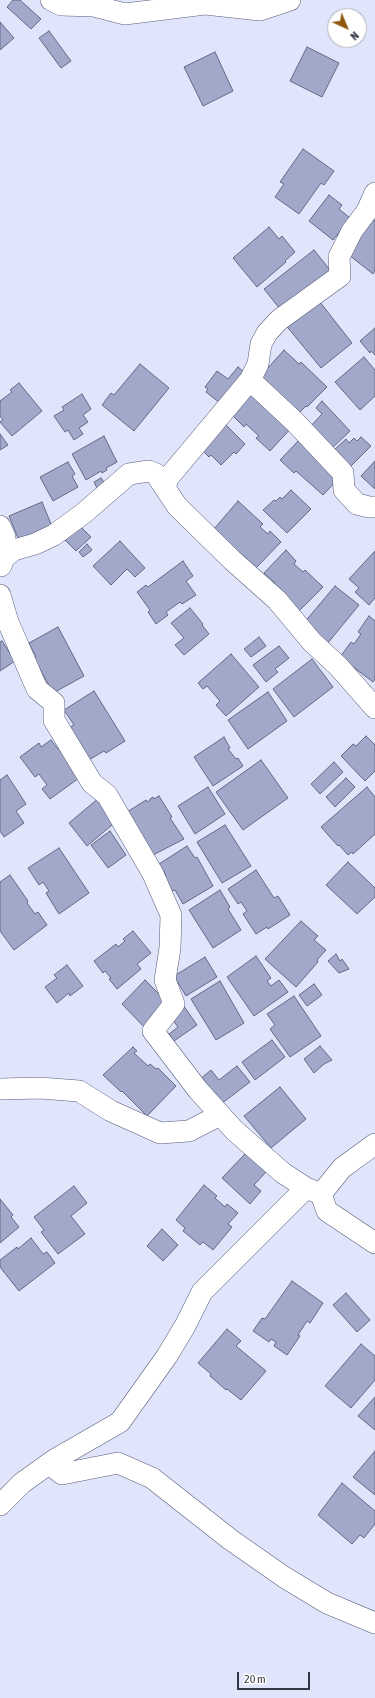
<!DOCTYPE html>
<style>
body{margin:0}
#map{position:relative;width:375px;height:1698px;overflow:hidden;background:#e1e5fb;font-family:"Asap Condensed",sans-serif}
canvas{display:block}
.north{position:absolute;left:327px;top:8px;width:40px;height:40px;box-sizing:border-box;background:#fff;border:1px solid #aeafb5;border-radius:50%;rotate:136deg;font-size:11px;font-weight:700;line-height:16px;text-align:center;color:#343745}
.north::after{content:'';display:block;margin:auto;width:14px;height:18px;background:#8f580d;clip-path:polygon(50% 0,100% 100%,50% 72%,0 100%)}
.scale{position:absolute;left:237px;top:1672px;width:73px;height:18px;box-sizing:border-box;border:2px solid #343745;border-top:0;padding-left:5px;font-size:12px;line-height:14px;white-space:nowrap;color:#343745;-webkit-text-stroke:3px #fff;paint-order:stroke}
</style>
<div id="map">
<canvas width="375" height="1698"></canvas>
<div class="north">N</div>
<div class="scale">20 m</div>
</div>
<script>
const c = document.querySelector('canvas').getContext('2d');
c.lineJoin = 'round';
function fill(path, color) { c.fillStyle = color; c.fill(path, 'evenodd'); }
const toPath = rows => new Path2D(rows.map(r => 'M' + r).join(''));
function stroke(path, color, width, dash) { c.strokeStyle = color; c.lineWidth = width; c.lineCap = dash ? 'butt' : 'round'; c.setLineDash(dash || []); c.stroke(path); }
const building = toPath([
 [13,0,20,0,41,19,31,29,7,7,13,0],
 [0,22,14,38,0,50,0,22],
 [49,31,71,61,61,68,39,38,49,31],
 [307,47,339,63,322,97,290,81,307,47],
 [215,52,233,91,203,106,184,67,215,52],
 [303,149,334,171,324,185,321,183,299,214,275,197,284,184,280,182,303,149],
 [329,195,342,205,339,209,355,222,342,229,333,240,309,221,329,195],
 [370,218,374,221,375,220,375,270,373,274,344,251,370,218],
 [269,227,279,239,282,236,295,252,285,261,286,262,257,287,233,258,269,227],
 [314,250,334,275,284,314,264,289,314,250],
 [316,297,352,343,321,368,284,323,316,297],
 [375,328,375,355,371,351,370,353,360,341,375,328],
 [284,350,299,364,301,362,327,387,307,407,306,406,296,416,258,379,284,350],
 [364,357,375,370,375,396,360,410,335,382,364,357],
 [140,364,169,388,134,431,102,405,111,393,114,395,140,364],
 [238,367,249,376,225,407,206,392,208,389,205,387,217,371,228,379,238,367],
 [19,383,42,411,12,436,0,422,3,420,0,416,0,401,12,392,10,390,19,383],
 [254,390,293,426,270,451,256,438,259,436,246,424,244,427,231,414,254,390],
 [82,394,91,409,83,415,88,422,79,428,83,434,74,440,68,430,65,432,54,416,64,410,62,407,82,394],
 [322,401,350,431,329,451,309,428,322,414,316,408,322,401],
 [224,423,245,444,236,454,234,452,221,465,211,455,209,457,200,448,224,423],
 [0,434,8,445,0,450,0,434],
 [104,436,117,462,106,468,107,470,102,473,101,471,86,480,72,454,104,436],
 [302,437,339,478,323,495,296,471,294,473,280,460,302,437],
 [361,437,371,446,348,469,334,450,346,439,349,443,354,438,357,441,361,437],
 [375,461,375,489,361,476,375,461],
 [68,462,75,474,72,476,78,487,53,501,40,477,68,462],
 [101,478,106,485,98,490,94,482,101,478],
 [291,490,311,509,287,533,263,510,274,500,276,501,280,497,282,499,291,490],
 [238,501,263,524,260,527,268,534,270,531,281,542,256,568,214,529,238,501],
 [42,502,53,529,20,543,9,516,42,502],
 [78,524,91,537,76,551,63,538,78,524],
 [120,541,145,568,135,577,127,569,111,585,93,566,120,541],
 [87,544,92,550,83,557,79,552,87,544],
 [286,550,296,561,294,564,303,572,305,570,323,587,298,612,272,587,275,583,264,573,286,550],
 [375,551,375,598,369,605,355,592,359,588,349,579,375,551],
 [183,561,193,576,186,581,196,595,182,604,180,602,166,612,168,615,156,624,148,612,150,610,137,592,146,585,148,587,183,561],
 [335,586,359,605,327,644,303,624,335,586],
 [190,608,203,624,202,625,209,634,184,655,175,645,184,638,171,623,190,608],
 [369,616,375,621,375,679,373,682,340,657,351,642,354,644,361,634,358,632,369,616],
 [58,627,84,676,53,693,34,658,36,657,29,643,58,627],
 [259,637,266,646,251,657,244,649,259,637],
 [2,641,15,661,0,671,0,642,2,641],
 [279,646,289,658,275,669,278,672,266,682,253,665,279,646],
 [231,654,259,687,226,716,216,705,220,701,207,686,203,689,198,683,231,654],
 [312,659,333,687,294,717,273,689,312,659],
 [94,691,125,741,106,753,104,751,87,761,67,729,74,725,64,710,94,691],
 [268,692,287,721,248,749,228,720,268,692],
 [366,736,375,745,375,771,365,781,341,756,353,744,356,746,366,736],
 [224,737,230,748,228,749,236,759,238,758,243,766,213,786,194,757,224,737],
 [51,740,58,749,65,744,86,773,50,799,42,789,47,785,39,774,35,777,20,757,39,743,41,747,51,740],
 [261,760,288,798,243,830,216,792,261,760],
 [334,762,343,772,320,794,311,784,334,762],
 [7,775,26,804,16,811,24,823,4,837,0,831,0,780,7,775],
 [346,778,355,787,335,807,326,797,346,778],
 [208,787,225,814,195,834,178,806,208,787],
 [367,787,375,797,375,834,353,854,352,852,348,855,339,845,338,846,321,827,367,787],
 [159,796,172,817,170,818,184,839,153,855,127,812,146,800,147,802,150,800,150,799,153,797,154,799,159,796],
 [100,797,118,820,87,846,69,823,100,797],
 [225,825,251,866,222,883,197,842,225,825],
 [110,831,126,855,108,868,91,845,110,831],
 [187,846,195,858,197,857,213,886,183,904,175,890,172,891,164,876,166,875,159,864,187,846],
 [59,848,89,893,59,914,46,893,49,891,43,882,39,885,28,868,59,848],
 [348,862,375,888,375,897,357,914,326,885,348,862],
 [256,870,274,898,278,896,290,915,268,929,267,927,256,934,243,914,247,911,241,902,238,904,228,889,256,870],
 [10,875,28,901,27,903,35,914,38,912,47,925,14,950,0,931,0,882,10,875],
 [220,890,230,907,228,909,241,930,213,948,189,910,220,890],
 [301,921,318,936,314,940,326,950,317,960,318,962,296,987,265,959,301,921],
 [133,931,151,953,137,964,141,969,117,989,109,979,111,978,105,971,103,973,94,961,116,944,118,947,125,941,123,939,133,931],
 [336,954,340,961,342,959,349,969,339,973,328,961,336,954],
 [256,956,271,978,267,981,271,986,279,980,288,992,254,1016,227,977,256,956],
 [205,957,217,977,186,996,174,976,205,957],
 [67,965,83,986,70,996,69,993,57,1003,45,987,57,978,54,975,67,965],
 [145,980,171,1006,147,1030,122,1004,145,980],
 [220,981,244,1023,216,1040,191,999,220,981],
 [314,984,322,995,307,1006,299,995,314,984],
 [294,996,321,1036,290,1057,270,1029,275,1025,267,1014,294,996],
 [183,1005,197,1025,174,1041,169,1034,178,1027,169,1015,183,1005],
 [272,1040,285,1057,255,1080,242,1062,272,1040],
 [320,1046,332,1060,324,1064,314,1073,304,1059,320,1046],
 [133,1047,137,1051,134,1053,148,1066,150,1064,156,1069,158,1068,176,1086,147,1116,122,1091,121,1092,103,1075,133,1047],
 [237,1066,250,1082,221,1104,199,1080,211,1070,219,1080,237,1066],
 [280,1087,306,1119,271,1148,244,1116,280,1087],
 [246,1153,266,1172,254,1185,261,1191,250,1204,222,1178,246,1153],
 [204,1185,217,1196,215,1198,225,1207,227,1204,238,1213,228,1224,232,1227,213,1250,203,1242,200,1245,183,1231,185,1228,176,1220,204,1185],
 [74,1186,87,1203,71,1216,85,1234,58,1254,41,1232,44,1230,34,1217,74,1186],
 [0,1199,13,1215,11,1217,19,1227,0,1243,0,1199],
 [162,1229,178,1245,163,1261,147,1246,162,1229],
 [31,1238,43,1254,47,1252,55,1263,19,1291,0,1267,0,1260,17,1247,18,1249,31,1238],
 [292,1281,323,1303,310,1323,307,1321,298,1335,300,1336,287,1355,274,1346,276,1342,271,1339,269,1342,253,1331,262,1318,265,1319,292,1281],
 [346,1293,370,1320,357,1332,333,1305,346,1293],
 [227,1329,241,1341,236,1346,266,1371,241,1400,227,1389,226,1390,210,1376,211,1374,198,1363,227,1329],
 [361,1344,375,1356,375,1380,351,1408,325,1386,361,1344],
 [375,1397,375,1430,358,1416,375,1397],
 [375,1451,375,1495,353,1477,375,1451],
 [342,1483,375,1511,375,1524,364,1538,360,1535,352,1544,318,1515,342,1483]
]);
const minor = toPath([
 [51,0,61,5,94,6,125,14,205,4,260,10,290,0],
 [375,193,367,211,352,231,339,257,340,276,279,320,267,333,261,344,258,364,250,380,168,478,165,488,177,506,232,560,277,600,312,642,338,666,375,708],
 [250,380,295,422,343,473,344,490,357,504,369,507,375,507],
 [0,526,5,537,4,558,1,566],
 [4,558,14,550,35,544,54,535,84,513,129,474,149,471,156,474,165,488],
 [0,595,8,622,37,689,54,703,54,720,92,783,107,795,153,874,171,915,170,948,165,980,174,1004,153,1031,198,1090,234,1130,283,1173,306,1188],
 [0,1089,40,1088,79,1091,111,1111,160,1133,189,1131,220,1115],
 [321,1194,327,1211,375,1243],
 [49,1464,62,1474,118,1463,152,1478,231,1540,284,1577,327,1603,375,1623],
 [0,1505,22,1483,54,1460,120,1422,167,1356,185,1326,202,1292,306,1188,321,1194,342,1168,375,1144]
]);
fill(building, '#a2a8ca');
stroke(building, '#636887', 1);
stroke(minor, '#565b79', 22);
stroke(minor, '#fff', 21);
</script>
